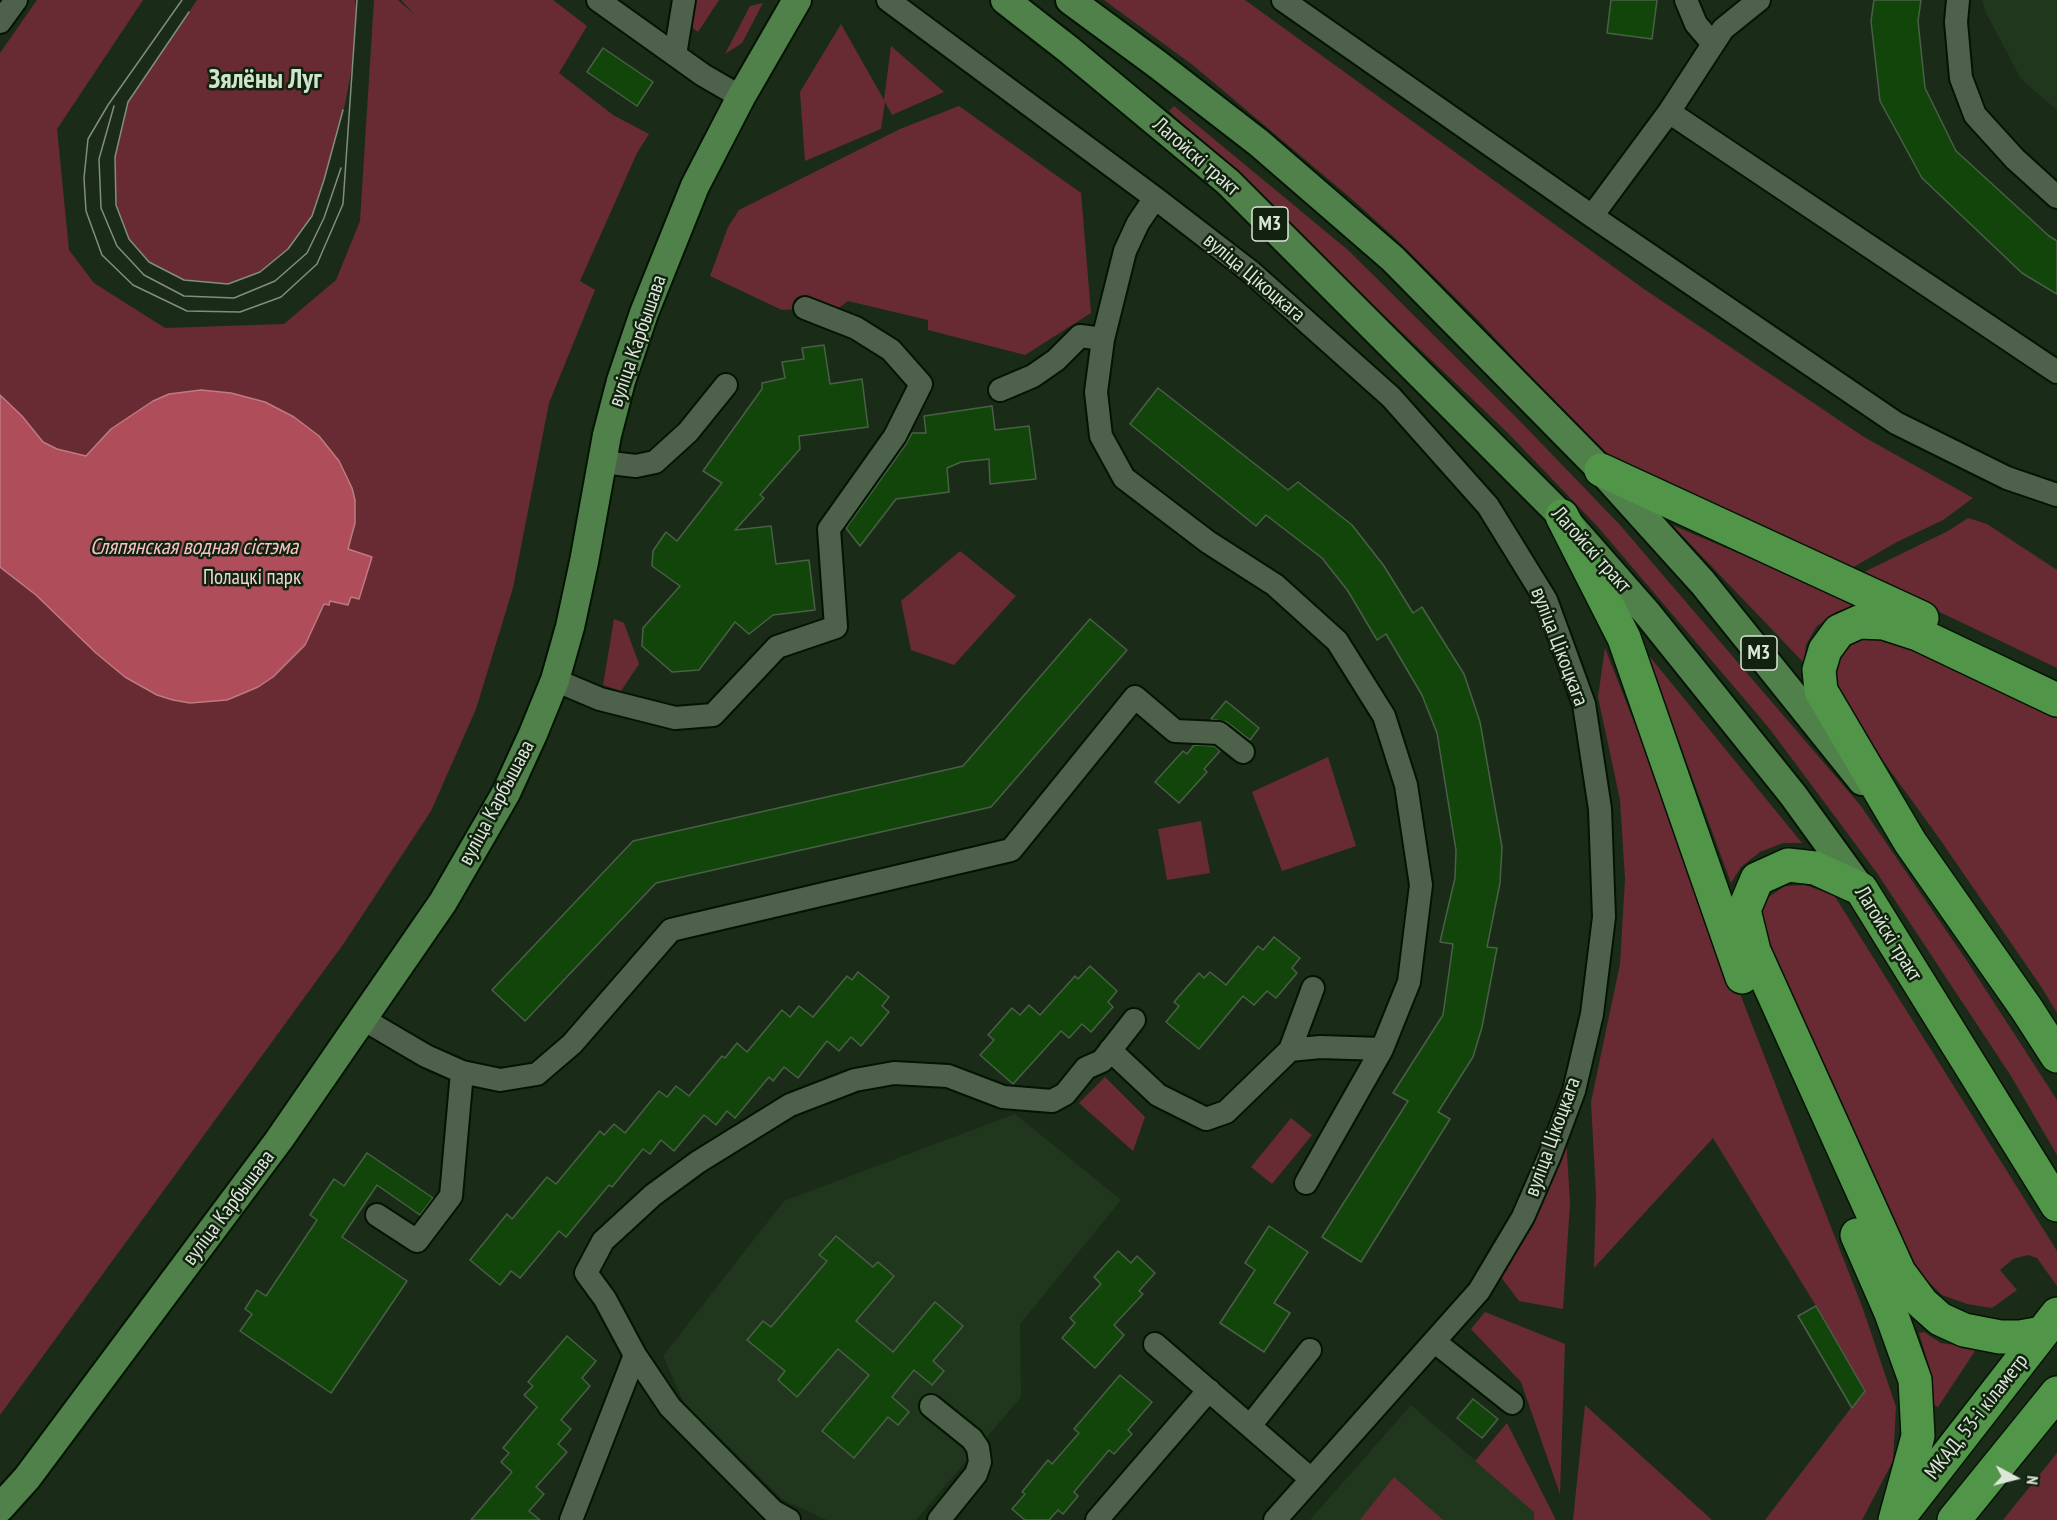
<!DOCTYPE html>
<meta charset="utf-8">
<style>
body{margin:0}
#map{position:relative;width:2057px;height:1520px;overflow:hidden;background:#1a2c18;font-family:"PT Sans Narrow",sans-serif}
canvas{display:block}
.north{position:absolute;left:1985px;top:1448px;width:60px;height:60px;-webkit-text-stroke:4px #11220f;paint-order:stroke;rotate:97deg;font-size:16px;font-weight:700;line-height:24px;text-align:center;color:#dce7da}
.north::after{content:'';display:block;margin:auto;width:21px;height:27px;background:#dce7da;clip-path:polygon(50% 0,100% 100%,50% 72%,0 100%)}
</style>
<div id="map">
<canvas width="2057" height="1520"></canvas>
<div class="north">N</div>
</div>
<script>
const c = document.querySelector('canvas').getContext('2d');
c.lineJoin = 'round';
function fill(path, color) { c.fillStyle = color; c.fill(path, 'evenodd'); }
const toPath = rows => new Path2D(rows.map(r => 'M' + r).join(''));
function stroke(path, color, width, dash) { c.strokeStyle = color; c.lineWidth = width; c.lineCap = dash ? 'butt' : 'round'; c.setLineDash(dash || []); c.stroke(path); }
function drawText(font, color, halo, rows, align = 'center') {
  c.font = font + ' "PT Sans Narrow",sans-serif'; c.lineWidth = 5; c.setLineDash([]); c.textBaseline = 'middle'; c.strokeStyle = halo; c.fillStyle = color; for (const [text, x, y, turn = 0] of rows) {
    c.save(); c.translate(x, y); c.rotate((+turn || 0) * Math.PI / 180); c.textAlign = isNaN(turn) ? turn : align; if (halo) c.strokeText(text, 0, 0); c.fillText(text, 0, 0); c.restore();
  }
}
const built = toPath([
 [1982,0,2057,0,2057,110,2021,79,1985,11],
 [1015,1114,1121,1200,1020,1324,1021,1397,916,1520,827,1520,783,1500,684,1403,663,1356,784,1201],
 [1411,1405,1535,1512,1534,1520,1310,1520]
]);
const green = toPath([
 [37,0,143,0,57,129,69,250,94,283,165,328,284,324,336,280,360,221,374,0,398,0,415,15,401,0,553,0,587,26,559,73,613,115,649,134,637,153,580,281,595,290,549,403,513,588,476,709,431,811,344,943,0,1415,0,53],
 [197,0,355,0,356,7,352,67,345,104,324,180,312,216,288,249,260,272,228,284,184,280,149,262,129,239,116,205,115,157,128,102],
 [695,0,719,0,698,32,690,26],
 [1104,0,1245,0,1644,289,1864,437,1973,498,1943,520,1897,542,1850,569,1649,480,1606,453,1576,425,1477,319,1397,240,1353,200,1194,66],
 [763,3,742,43,725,54,750,6],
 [841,24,884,100,891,46,944,92,892,115,885,102,881,129,805,161,800,92],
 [959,106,1081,193,1091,313,1025,355,928,330,928,320,848,301,840,307,782,310,710,276,728,227,739,210,900,129],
 [1174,106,1348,250,1517,418,1620,525,1861,806,1969,964,2057,1100,2057,1155,2011,1076,1877,873,1769,728,1598,527,1508,433,1169,111],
 [1968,518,1987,524,2057,570,2057,668,1860,574,1948,531],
 [1672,525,1861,605,1836,612,1816,627,1806,645,1804,663],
 [960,551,1016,596,954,665,911,650,901,601],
 [614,619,624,623,639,664,621,691,603,685],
 [1867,636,1909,644,2057,713,2057,1013,2042,988,1939,838,1834,693,1833,671,1841,655,1855,642],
 [1605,648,1863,1309,1896,1407,1893,1461,1862,1520,1765,1520,1864,1391,1816,1306,1713,1138,1594,1268,1596,1195,1591,1102,1620,964,1625,879,1620,800,1598,697],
 [1646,652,1802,843,1783,843,1760,852,1741,867,1731,883],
 [1328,757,1356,846,1282,871,1252,792],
 [1201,821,1210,873,1167,880,1158,829],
 [1805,885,1834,895,2057,1251,2057,1286,2037,1258,2028,1255,2013,1259,2000,1270,2017,1290,1992,1308,1967,1304,1942,1295,1916,1270,1761,946,1758,914,1767,898,1785,886],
 [1105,1077,1145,1117,1133,1151,1079,1103],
 [1291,1118,1312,1135,1272,1184,1251,1167],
 [1566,1137,1570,1203,1563,1309,1519,1301,1498,1273],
 [1485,1312,1565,1344,1560,1494,1521,1382,1471,1329],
 [1924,1332,1941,1343,1977,1348,1938,1407,1930,1403,1929,1366,1919,1333],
 [1585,1405,1712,1520,1573,1520],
 [1507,1423,1555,1518,1555,1520,1534,1520,1534,1512,1475,1461],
 [2057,1453,2057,1520,2003,1520],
 [1394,1477,1443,1520,1360,1520]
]);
const water = toPath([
 [201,390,231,393,265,402,294,417,319,436,339,461,352,488,355,500,355,523,348,549,372,557,359,599,351,597,348,605,330,601,329,605,324,604,305,645,273,677,258,687,227,700,190,703,173,700,157,695,125,677,96,653,36,595,0,567,0,395,22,416,43,442,57,449,86,456,111,429,153,401,169,394,201,390]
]);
const building = toPath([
 [1611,0,1657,0,1652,39,1607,33,1611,0],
 [1874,0,1921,0,1918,21,1925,88,1956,151,2049,236,2057,241,2057,294,2022,273,1922,178,1880,101,1871,21,1874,0],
 [603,48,653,82,637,106,587,72,603,48],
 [824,345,830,384,862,379,868,427,799,436,800,449,760,495,764,498,735,530,771,526,776,564,809,560,815,610,773,615,749,634,735,622,699,670,672,672,642,646,643,628,680,586,652,566,653,551,666,532,677,541,722,483,703,471,762,389,762,383,785,378,782,362,804,359,802,348,824,345],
 [1158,388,1288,490,1298,482,1352,525,1384,566,1413,613,1422,607,1464,674,1480,722,1502,847,1500,883,1487,947,1497,948,1482,1027,1473,1057,1438,1112,1450,1119,1361,1262,1322,1237,1408,1101,1393,1093,1443,1015,1453,944,1440,942,1455,878,1456,850,1437,733,1422,695,1386,634,1377,640,1348,591,1322,558,1266,515,1256,526,1130,424,1158,388],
 [992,406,995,430,1029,426,1036,479,990,484,989,459,961,462,947,468,949,492,896,499,860,546,846,528,906,444,912,433,926,433,924,416,992,406],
 [1090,619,1127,650,991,807,656,883,525,1021,492,990,633,841,963,766,1090,619],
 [1226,701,1259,728,1250,740,1227,722,1211,719,1226,701],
 [1194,745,1214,746,1220,751,1204,769,1207,772,1179,803,1155,782,1183,751,1187,754,1194,745],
 [1274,937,1300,958,1292,968,1297,973,1276,998,1267,991,1254,1005,1243,996,1199,1049,1166,1022,1179,1006,1174,1002,1199,973,1204,978,1210,972,1226,985,1258,946,1263,950,1274,937],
 [1090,966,1117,991,1108,1002,1113,1007,1091,1032,1082,1024,1069,1038,1061,1031,1013,1084,980,1055,994,1040,988,1035,1012,1008,1020,1015,1029,1005,1040,1015,1075,976,1078,979,1090,966],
 [858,972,889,997,882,1006,889,1012,861,1046,851,1037,839,1051,827,1041,798,1078,784,1067,773,1081,769,1077,735,1118,727,1111,716,1125,704,1115,674,1151,661,1140,650,1154,643,1149,612,1187,609,1185,566,1237,559,1231,520,1278,511,1271,500,1285,470,1260,507,1214,512,1219,547,1177,556,1184,600,1131,604,1135,614,1124,625,1133,659,1091,667,1097,676,1086,689,1096,722,1056,725,1058,737,1043,747,1052,782,1010,790,1017,799,1006,813,1017,847,976,852,980,858,972],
 [367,1153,433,1198,420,1215,377,1185,342,1237,407,1281,331,1393,240,1331,252,1314,245,1309,257,1290,266,1296,317,1220,310,1215,334,1179,344,1186,367,1153],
 [1269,1226,1308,1252,1274,1303,1290,1313,1264,1352,1220,1323,1255,1270,1245,1263,1269,1226],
 [836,1236,873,1267,878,1262,894,1276,856,1321,893,1352,935,1302,963,1326,933,1361,944,1371,932,1385,914,1370,892,1397,909,1412,898,1425,888,1417,854,1458,822,1431,869,1375,838,1349,797,1397,778,1380,785,1371,747,1340,763,1321,771,1327,827,1261,819,1255,836,1236],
 [1118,1251,1131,1263,1137,1256,1155,1273,1139,1291,1143,1294,1114,1325,1124,1335,1095,1368,1062,1338,1075,1323,1070,1318,1101,1284,1094,1277,1118,1251],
 [1816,1306,1865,1391,1852,1408,1798,1316,1816,1306],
 [567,1336,596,1361,582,1378,590,1386,561,1420,571,1429,558,1444,567,1452,536,1487,544,1494,529,1511,540,1520,471,1520,512,1472,501,1462,509,1453,503,1448,537,1407,524,1395,533,1386,528,1382,567,1336],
 [1120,1375,1152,1402,1128,1430,1132,1434,1114,1454,1109,1450,1074,1492,1078,1496,1063,1514,1058,1510,1049,1520,1025,1520,1012,1509,1025,1494,1022,1492,1048,1460,1052,1464,1079,1433,1074,1429,1120,1375],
 [1473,1399,1498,1419,1482,1438,1457,1418,1473,1399]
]);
const minor = toPath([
 [598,0,703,75,741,97],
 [888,0,1155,198,1251,272,1391,397,1488,506,1546,600,1584,704,1600,809,1604,917,1592,1014,1574,1091,1550,1155,1523,1217,1479,1291,1275,1520],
 [1283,0,1592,216,1896,423,2007,478,2057,495],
 [1686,0,1696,24,1713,44],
 [1958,0,1956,22,1961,78,1975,115,2015,159,2057,197],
 [0,22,16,0],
 [675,55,684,0],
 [1669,112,2057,372],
 [1155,198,1138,223,1125,251,1103,339,1096,392,1101,436,1124,478,1208,542,1275,585,1337,641,1384,716,1406,785,1421,885,1409,982,1382,1049,1306,1183],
 [1592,216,1669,112,1723,29,1759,0],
 [1000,390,1033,376,1056,360,1080,336,1103,339],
 [602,462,636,466,655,462,688,432,726,385],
 [555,680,600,699,675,718,713,715,777,647,836,627,829,529,895,436,921,384,891,350,856,328,805,308],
 [363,1019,426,1056,462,1072,500,1080,537,1074,572,1044,671,930,1011,850,1135,697,1175,731,1219,733,1243,752],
 [1110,1050,1158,1095,1206,1119,1226,1112,1290,1050,1313,988],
 [1290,1050,1320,1047,1382,1049],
 [377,1215,417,1241,451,1196,462,1072],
 [1435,1342,1512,1403],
 [1155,1344,1311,1479],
 [931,1406,972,1439,978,1448,980,1462,976,1474,939,1520],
 [1250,1426,1310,1350],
 [571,1520,635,1355],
 [789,1520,773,1511,670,1407,635,1355,605,1299,586,1273,603,1241,653,1195,698,1162,790,1105,855,1080,894,1073,948,1076,1003,1097,1052,1101,1065,1094,1086,1068,1102,1061,1134,1020],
 [1097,1520,1209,1390]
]);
const major = toPath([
 [1005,0,1068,49,1228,182,1562,516,1647,613,1793,795,1861,889],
 [1070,0,1157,64,1259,143,1393,259,1601,470,1703,583,1862,781],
 [0,1508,27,1478,279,1140,443,902,506,793,533,734,555,680,570,627,584,562,607,435,621,381,644,313,695,186,741,97,797,0]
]);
const highway = toPath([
 [1601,470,1922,618],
 [1562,516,1624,638,1742,977],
 [2057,700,1918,634,1884,623,1859,622,1839,631,1825,650,1819,670,1821,691,1910,842,2026,1008,2057,1056],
 [1857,1235,1891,1313,1915,1380,1918,1436,1895,1520],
 [2042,1333,2020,1337,2000,1337,1964,1330,1940,1319,1922,1303,1899,1272,1754,951,1744,910,1757,879,1788,865,1815,868,1861,889,2057,1205],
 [1904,1511,2057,1314],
 [1954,1520,2057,1393]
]);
const tram = toPath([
 [182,0,108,105,88,139,84,178,86,211,102,255,133,285,187,311,240,312,281,297,317,264,343,204,357,0],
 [189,12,128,102,115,157,116,205,129,239,149,262,184,280,228,284,260,272,288,249,312,216,324,180,343,110],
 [114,106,99,159,101,208,117,246,144,275,184,296,234,298,275,281,307,253,324,218,341,168]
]);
const shields = [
 [1270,224,36],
 [1759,653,36]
];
const shieldNames = [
 ["М3",1270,224],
 ["М3",1759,653]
];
const streetNames = [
 ["Лагойскі тракт",1196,157,41],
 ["вуліца Цікоцкага",1254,278,40],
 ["вуліца Карбышава",638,341,-71],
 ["Лагойскі тракт",1591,550,48],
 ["вуліца Цікоцкага",1559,647,69],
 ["вуліца Карбышава",497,803,-62],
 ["Лагойскі тракт",1888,934,58],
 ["вуліца Цікоцкага",1553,1137,-70],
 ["вуліца Карбышава",229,1208,-53],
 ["МКАД, 53-і кіламетр",1977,1417,-52]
];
const parkNames = [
 ["Полацкі парк",252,578]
];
const waterNames = [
 ["Сляпянская водная сістэма",194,548]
];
const districtNames = [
 ["Зялёны Луг",265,80]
];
fill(built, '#20371d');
fill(green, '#682b33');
fill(water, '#b04d5a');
stroke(water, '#bd7b80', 1.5);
fill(building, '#11450a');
stroke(building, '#4b5f48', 1.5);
stroke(minor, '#041403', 26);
stroke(major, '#041403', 32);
stroke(highway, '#041403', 36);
stroke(minor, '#4e624b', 22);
stroke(major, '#50814a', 28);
stroke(highway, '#519549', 33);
stroke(tram, '#808e7e', 1.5);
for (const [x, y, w] of shields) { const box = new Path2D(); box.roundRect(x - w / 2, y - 17, w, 34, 4.5); c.fillStyle = '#11220f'; c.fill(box); stroke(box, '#dce7da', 1.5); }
drawText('bold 20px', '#dce7da', null, shieldNames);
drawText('21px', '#dce7da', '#11220f', streetNames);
drawText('21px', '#f0d4d5', '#11220f', parkNames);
drawText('italic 22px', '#f9c2c5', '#11220f', waterNames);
drawText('bold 27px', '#cee5cb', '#11220f', districtNames);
</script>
